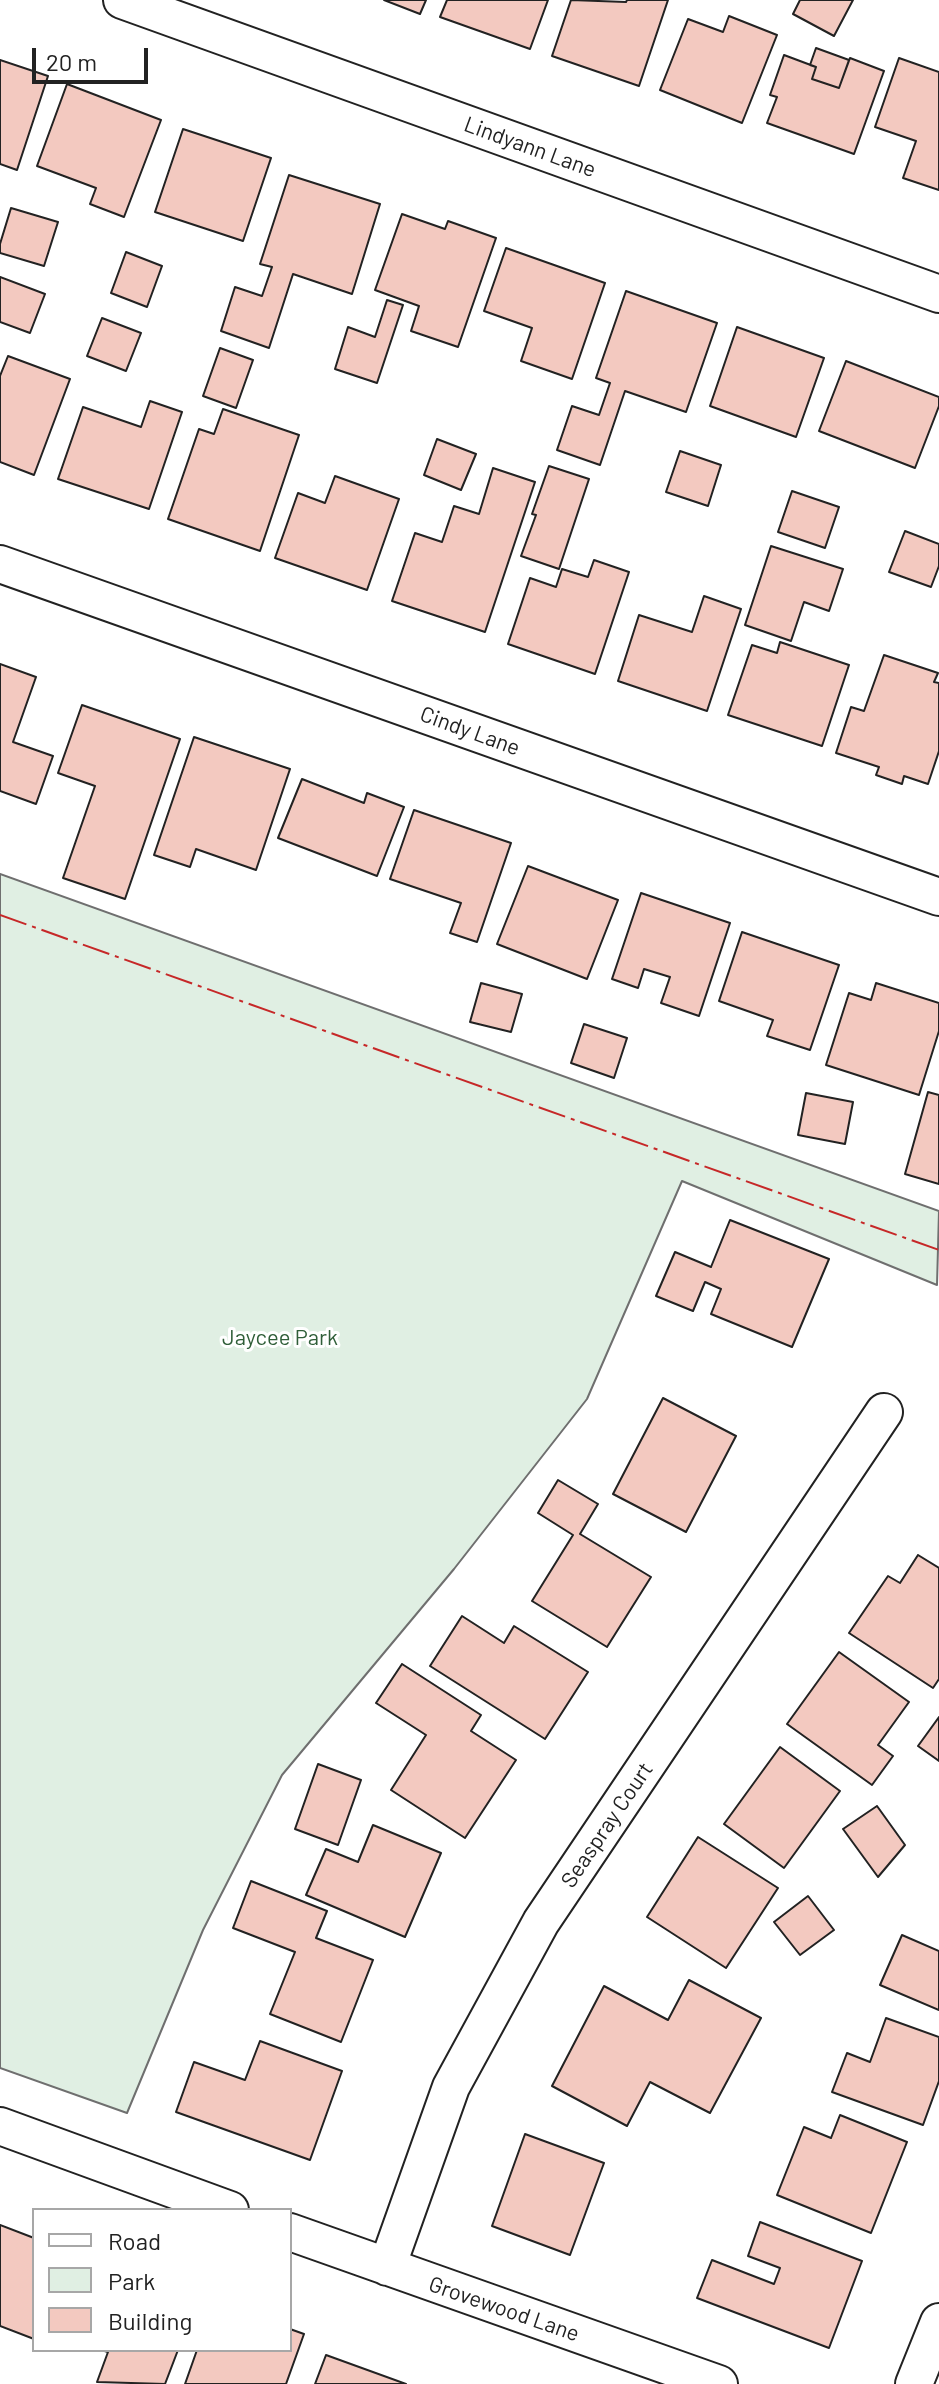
<!DOCTYPE html>
<style>
body{margin:0}
#map{position:relative;width:939px;height:2384px;overflow:hidden;background:#fff;font-family:Barlow,sans-serif}
canvas{display:block}
.legend{position:absolute;left:32px;top:2208px;width:260px;height:144px;box-sizing:border-box;background:#fff;border:2px solid #a7a7a7;margin:0;padding:10px 14px;list-style:none;font-size:24px;color:#222}
.legend li{display:flex;align-items:center;gap:16px;height:40px}
.legend b{width:40px;border:2px solid #a7a7a7}
.scale{position:absolute;left:32px;top:48px;width:116px;height:36px;box-sizing:border-box;border:4px solid #222;border-top:0;padding-left:10px;font-size:24px;line-height:28px;white-space:nowrap;color:#222;-webkit-text-stroke:6px #fff;paint-order:stroke}
</style>
<div id="map">
<canvas width="939" height="2384"></canvas>
<ul class="legend">
<li><b style="height:10px;background:#fff"></b>Road</li>
<li><b style="height:22px;background:#e0efe3"></b>Park</li>
<li><b style="height:22px;background:#f3c9c0"></b>Building</li>
</ul>
<div class="scale">20 m</div>
</div>
<script>
const c = document.querySelector('canvas').getContext('2d');
c.lineJoin = 'round';
function fill(path, color) { c.fillStyle = color; c.fill(path, 'evenodd'); }
const toPath = rows => new Path2D(rows.map(r => 'M' + r).join(''));
function stroke(path, color, width, dash) { c.strokeStyle = color; c.lineWidth = width; c.lineCap = dash ? 'butt' : 'round'; c.setLineDash(dash || []); c.stroke(path); }
function drawText(font, color, halo, rows, align = 'center') {
  c.font = font + ' Barlow,sans-serif'; c.lineWidth = 6; c.setLineDash([]); c.textBaseline = 'middle'; c.strokeStyle = halo; c.fillStyle = color; for (const [text, x, y, turn = 0] of rows) {
    c.save(); c.translate(x, y); c.rotate((+turn || 0) * Math.PI / 180); c.textAlign = isNaN(turn) ? turn : align; if (halo) c.strokeText(text, 0, 0); c.fillText(text, 0, 0); c.restore();
  }
}
const green = toPath([
 [0,874,939,1211,937,1285,682,1181,587,1399,454,1569,282,1775,203,1930,127,2113,0,2068,0,874]
]);
const building = toPath([
 [384,0,426,0,420,14,384,0],
 [447,0,548,0,530,49,440,17,447,0],
 [571,0,626,2,627,0,668,0,639,86,552,56,571,0],
 [800,0,853,0,834,36,793,14,800,0],
 [729,16,777,35,742,123,660,90,688,19,723,32,729,16],
 [816,48,849,60,839,88,812,79,816,67,810,65,816,48],
 [784,55,816,67,812,79,839,88,850,58,884,71,854,154,767,123,777,97,770,95,784,55],
 [899,58,939,72,939,190,903,178,916,141,875,127,899,58],
 [0,60,48,76,17,170,0,164,0,60],
 [67,84,161,120,124,217,90,204,96,188,37,166,67,84],
 [183,129,271,158,243,241,155,212,183,129],
 [289,175,380,204,352,294,293,274,269,348,221,331,235,287,262,296,272,267,260,264,289,175],
 [11,208,58,222,44,266,0,253,0,244,11,208],
 [402,214,445,229,448,221,496,238,458,347,411,331,419,306,375,290,402,214],
 [506,248,605,283,572,379,521,361,532,328,484,311,506,248],
 [126,252,162,266,147,307,111,293,126,252],
 [0,277,45,294,30,333,0,322,0,277],
 [626,291,717,323,686,412,625,391,600,465,557,450,572,406,599,415,610,383,596,378,626,291],
 [387,300,403,305,377,383,335,369,348,327,375,337,387,300],
 [102,318,141,333,126,371,87,356,102,318],
 [737,327,824,358,796,437,710,406,737,327],
 [220,348,253,360,236,408,203,396,220,348],
 [8,356,70,379,34,475,0,462,0,376,8,356],
 [846,361,939,397,939,406,915,468,819,431,846,361],
 [150,401,182,412,149,509,58,479,83,407,141,427,150,401],
 [223,409,299,435,260,551,168,519,199,429,214,434,223,409],
 [437,439,476,454,461,490,424,475,437,439],
 [680,451,721,465,708,506,666,492,680,451],
 [549,466,589,479,559,569,521,556,536,515,532,514,549,466],
 [493,468,535,482,485,632,392,601,415,533,442,542,454,506,479,514,493,468],
 [335,476,399,499,367,590,275,558,298,493,325,503,335,476],
 [792,491,839,507,825,548,778,532,792,491],
 [905,531,939,544,939,566,931,587,889,572,905,531],
 [771,546,843,569,829,611,804,602,791,641,745,625,771,546],
 [594,560,629,572,595,674,508,644,530,578,556,587,562,569,588,577,594,560],
 [704,596,741,609,707,711,618,681,639,615,692,632,704,596],
 [780,642,849,665,822,746,728,715,752,645,777,653,780,642],
 [884,655,938,673,934,682,939,683,939,751,928,784,904,776,902,784,876,775,879,767,836,753,851,707,864,711,884,655],
 [0,664,36,677,13,742,53,756,36,804,0,791,0,664],
 [82,705,180,739,125,899,63,878,95,786,58,773,82,705],
 [194,737,290,769,256,870,196,849,190,867,154,855,194,737],
 [302,779,364,803,367,793,404,807,377,876,278,838,302,779],
 [414,810,511,843,477,942,450,933,461,903,390,879,414,810],
 [528,866,618,900,587,979,497,944,528,866],
 [641,893,730,923,699,1016,661,1003,670,977,644,969,638,988,612,979,641,893],
 [742,932,839,965,810,1050,767,1036,773,1020,719,1001,742,932],
 [481,983,522,994,511,1032,470,1022,481,983],
 [876,983,939,1003,939,1031,919,1095,826,1065,849,993,871,1000,876,983],
 [584,1024,627,1038,614,1078,571,1063,584,1024],
 [928,1092,939,1095,939,1184,905,1174,928,1092],
 [806,1093,853,1102,845,1144,798,1135,806,1093],
 [730,1220,829,1259,792,1347,711,1314,721,1289,705,1282,693,1311,656,1296,675,1252,711,1267,730,1220],
 [663,1398,736,1436,686,1532,613,1494,663,1398],
 [558,1480,598,1504,580,1534,651,1577,607,1647,532,1601,573,1535,538,1513,558,1480],
 [918,1555,939,1568,939,1679,933,1688,849,1633,888,1576,900,1583,918,1555],
 [462,1616,504,1643,514,1626,588,1672,545,1739,430,1666,462,1616],
 [839,1652,909,1702,878,1745,893,1756,872,1785,787,1724,839,1652],
 [402,1664,481,1715,471,1731,516,1760,465,1838,391,1790,426,1735,376,1703,402,1664],
 [939,1717,939,1761,918,1746,939,1717],
 [780,1747,840,1791,784,1868,724,1824,780,1747],
 [318,1764,361,1780,338,1845,295,1829,318,1764],
 [877,1806,905,1845,878,1877,843,1829,877,1806],
 [373,1825,441,1853,405,1937,306,1895,326,1849,358,1862,373,1825],
 [698,1837,778,1888,726,1968,647,1917,698,1837],
 [251,1881,327,1911,316,1938,373,1960,341,2042,270,2014,295,1952,233,1928,251,1881],
 [808,1896,834,1930,800,1955,774,1922,808,1896],
 [902,1935,939,1951,939,2010,880,1985,902,1935],
 [689,1980,761,2018,710,2113,650,2082,627,2126,552,2086,604,1986,668,2020,689,1980],
 [886,2018,939,2037,939,2081,923,2125,832,2092,847,2053,870,2062,886,2018],
 [260,2041,342,2071,310,2160,176,2112,194,2062,245,2080,260,2041],
 [840,2115,907,2142,871,2233,777,2195,804,2127,831,2138,840,2115],
 [525,2134,604,2163,570,2255,492,2226,525,2134],
 [760,2222,862,2261,829,2348,697,2298,712,2260,774,2284,780,2268,748,2256,760,2222],
 [0,2225,34,2238,34,2339,0,2326,0,2225],
 [290,2329,304,2334,286,2384,185,2384,197,2350,290,2350,290,2329],
 [101,2350,178,2350,165,2384,97,2382,108,2352,101,2350],
 [326,2355,406,2384,315,2384,326,2355]
]);
const minor = toPath([
 [122,0,939,294],
 [0,564,939,897],
 [0,2126,230,2210],
 [290,2232,719,2384],
 [387,2267,451,2087,541,1922,884,1412],
 [914,2384,939,2322]
]);
const power = toPath([
 [0,915,939,1250]
]);
const streetNames = [
 ["Lindyann Lane",530,147,20],
 ["Cindy Lane",470,731,20],
 ["Seaspray Court",607,1825,-56],
 ["Grovewood Lane",504,2309,19]
];
const parkNames = [
 ["Jaycee Park",280,1338]
];
fill(green, '#e0efe3');
stroke(green, '#6f6f6f', 2);
fill(building, '#f3c9c0');
stroke(building, '#222', 2);
stroke(minor, '#222', 40);
stroke(minor, '#fff', 36);
stroke(power, '#c62828', 2, [28, 6, 4, 6]);
drawText('22px', '#222', '#fff', streetNames);
drawText('22px', '#2f5e38', '#fff', parkNames);
</script>
